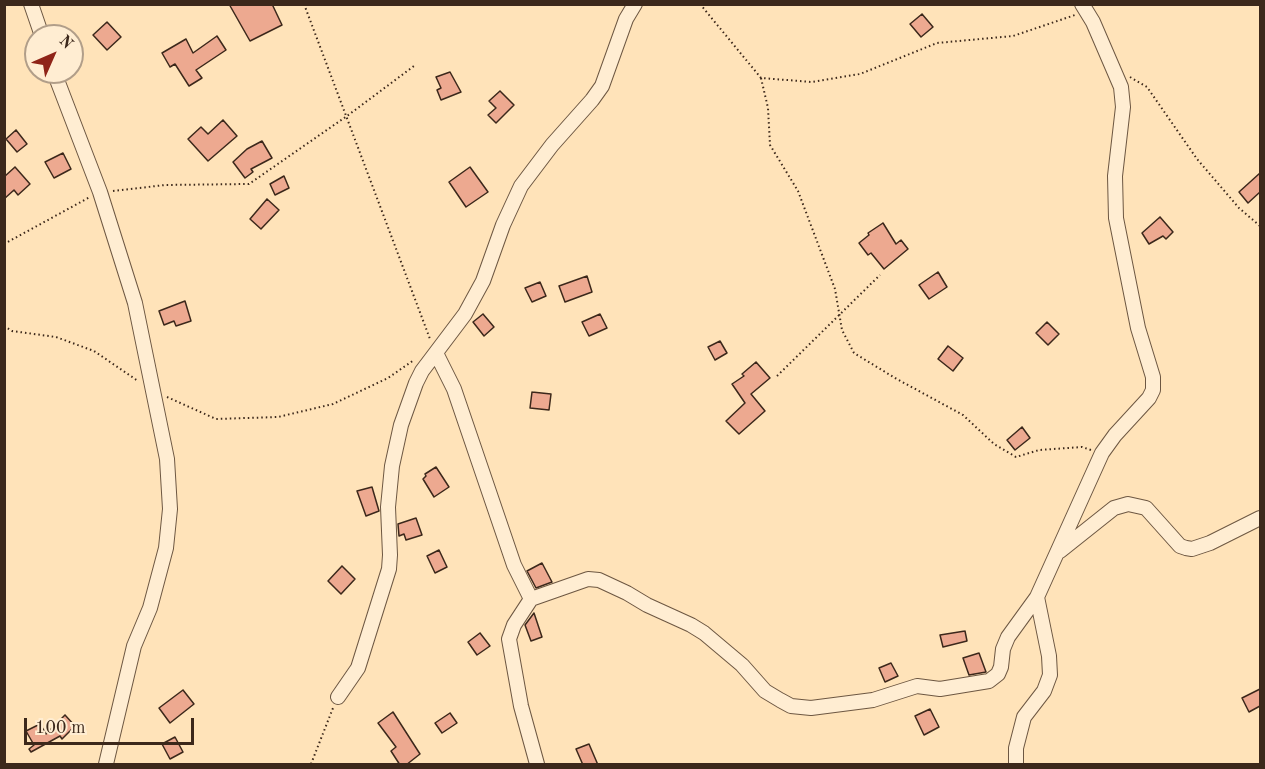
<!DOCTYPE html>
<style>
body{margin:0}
#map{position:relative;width:1265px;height:769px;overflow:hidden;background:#ffe3b9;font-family:"Old Standard TT",serif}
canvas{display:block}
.frame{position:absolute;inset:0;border:6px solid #3c281b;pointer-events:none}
.north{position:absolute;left:24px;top:24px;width:60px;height:60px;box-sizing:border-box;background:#ffedd2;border:2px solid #b19e89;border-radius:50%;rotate:45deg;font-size:16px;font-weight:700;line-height:24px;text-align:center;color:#3c281b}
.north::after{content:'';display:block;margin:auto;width:21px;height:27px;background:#8f2418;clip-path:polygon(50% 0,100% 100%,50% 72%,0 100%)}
.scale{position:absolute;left:24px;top:718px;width:170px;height:27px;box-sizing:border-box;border:3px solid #3c281b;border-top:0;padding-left:8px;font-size:18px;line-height:21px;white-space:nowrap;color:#3c281b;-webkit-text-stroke:4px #ffedd2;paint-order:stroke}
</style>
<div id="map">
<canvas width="1265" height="769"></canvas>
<div class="frame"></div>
<div class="north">N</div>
<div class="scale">100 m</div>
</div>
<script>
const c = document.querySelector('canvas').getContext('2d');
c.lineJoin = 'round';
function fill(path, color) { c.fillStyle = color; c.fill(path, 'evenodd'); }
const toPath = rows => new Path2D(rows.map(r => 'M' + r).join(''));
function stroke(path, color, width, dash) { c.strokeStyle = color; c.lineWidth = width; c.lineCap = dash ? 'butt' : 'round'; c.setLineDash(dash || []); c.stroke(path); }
const building = toPath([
 [229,4,272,4,282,25,250,41,229,4],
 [922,14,933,27,921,37,910,24,922,14],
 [107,22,121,37,107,50,93,35,107,22],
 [217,36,226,50,196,70,202,78,189,86,175,64,170,67,162,53,186,39,193,53,217,36],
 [450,72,461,92,441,100,437,90,441,88,436,77,450,72],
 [500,91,514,105,496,123,488,115,496,108,489,101,500,91],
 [223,120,237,136,208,161,188,139,201,127,208,134,223,120],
 [16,130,27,144,17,152,6,139,16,130],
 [262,141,272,158,251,169,253,172,245,178,233,162,247,149,262,141],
 [63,153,71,169,54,178,45,162,63,153],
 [15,167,30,184,18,195,14,190,4,199,4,177,15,167],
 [470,167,488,192,466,207,449,182,470,167],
 [1260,173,1260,192,1248,203,1239,192,1260,173],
 [284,176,289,188,275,195,270,184,284,176],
 [267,199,279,210,261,229,250,219,267,199],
 [1160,217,1173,232,1166,239,1163,236,1149,244,1142,233,1160,217],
 [883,223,896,244,901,240,908,249,884,269,871,253,868,255,859,243,869,235,868,233,883,223],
 [938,272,947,287,929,299,919,285,938,272],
 [587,276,592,292,565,302,559,286,587,276],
 [540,282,546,296,532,302,525,288,540,282],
 [185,301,191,321,176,326,174,321,164,325,159,311,185,301],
 [483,314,494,327,484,336,473,322,483,314],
 [600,314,607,328,589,336,582,322,600,314],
 [1047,322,1059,334,1048,345,1036,333,1047,322],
 [720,341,727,353,715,360,708,347,720,341],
 [948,346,963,358,953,371,938,359,948,346],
 [756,362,770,378,751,394,765,411,739,434,726,421,745,403,732,384,744,376,742,374,756,362],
 [532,392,551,394,549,410,530,408,532,392],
 [1022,427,1030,438,1015,450,1007,440,1022,427],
 [436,467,449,487,434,497,423,479,426,476,425,474,436,467],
 [372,487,379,511,366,516,357,491,372,487],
 [416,518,422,535,406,540,404,534,399,536,398,524,416,518],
 [439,550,447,567,435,573,427,556,439,550],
 [542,563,552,582,536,588,527,571,542,563],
 [342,566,355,579,341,594,328,581,342,566],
 [534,613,542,637,531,641,525,625,534,613],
 [965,631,967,641,943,647,940,635,965,631],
 [480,633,490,646,477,655,468,642,480,633],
 [979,653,986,672,969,675,963,658,979,653],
 [891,663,898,676,885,682,879,668,891,663],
 [1260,689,1260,706,1249,712,1242,698,1260,689],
 [183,690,194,704,170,723,159,708,183,690],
 [930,709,939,727,924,735,915,716,930,709],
 [393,712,420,754,406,765,400,765,391,751,396,747,378,723,393,712],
 [450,713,457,723,442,733,435,723,450,713],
 [65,715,75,726,62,739,60,736,31,752,29,749,34,745,26,731,40,724,46,734,65,715],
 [175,737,183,752,170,759,162,744,175,737],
 [589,744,598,765,583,765,576,749,589,744]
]);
const path = toPath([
 [304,4,430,339],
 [700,4,761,78,812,82,860,74,937,43,1013,36,1075,15],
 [1130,77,1147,87,1197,159,1239,208,1260,226],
 [761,78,768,108,770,145,798,191,835,289,842,330,854,353,895,378,963,415,994,444,1016,457,1039,450,1082,447,1091,450],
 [113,191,165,185,249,184,347,116,414,66],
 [4,244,90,197],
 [4,326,12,331,56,337,94,351,138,381],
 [777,376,880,275],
 [167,397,216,419,278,417,333,404,388,378,414,360],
 [311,764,333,708]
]);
const minor = toPath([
 [31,4,42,36],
 [54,72,100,192,135,303,167,459,170,509,166,548,150,608,134,646,106,764],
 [436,353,454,389,514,565,531,599,514,625,509,639,521,706,537,764],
 [1060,551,1114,508,1128,504,1146,508,1180,546,1186,548,1192,549,1210,543,1260,518],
 [531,599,588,579,599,580,627,593,647,605,691,625,704,633,742,665,765,691,780,700,791,706,811,708,873,700,917,686,940,689,989,681,998,674,1001,667,1003,649,1008,637,1037,597],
 [338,697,358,668,389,569,390,555,388,507,392,466,401,425,416,383,422,371,465,314,483,281,503,225,521,186,552,145,592,100,602,86,626,19,635,4],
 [1016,764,1016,748,1024,717,1044,691,1050,675,1049,656,1037,597,1102,453,1115,435,1149,398,1153,390,1153,377,1138,328,1116,218,1115,176,1123,107,1121,87,1093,22,1082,4]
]);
fill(building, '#eda990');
stroke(building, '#3c281b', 1.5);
stroke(minor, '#6d5742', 16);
stroke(path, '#3c281b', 2, [1.5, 3]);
stroke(minor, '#ffedd2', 14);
</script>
